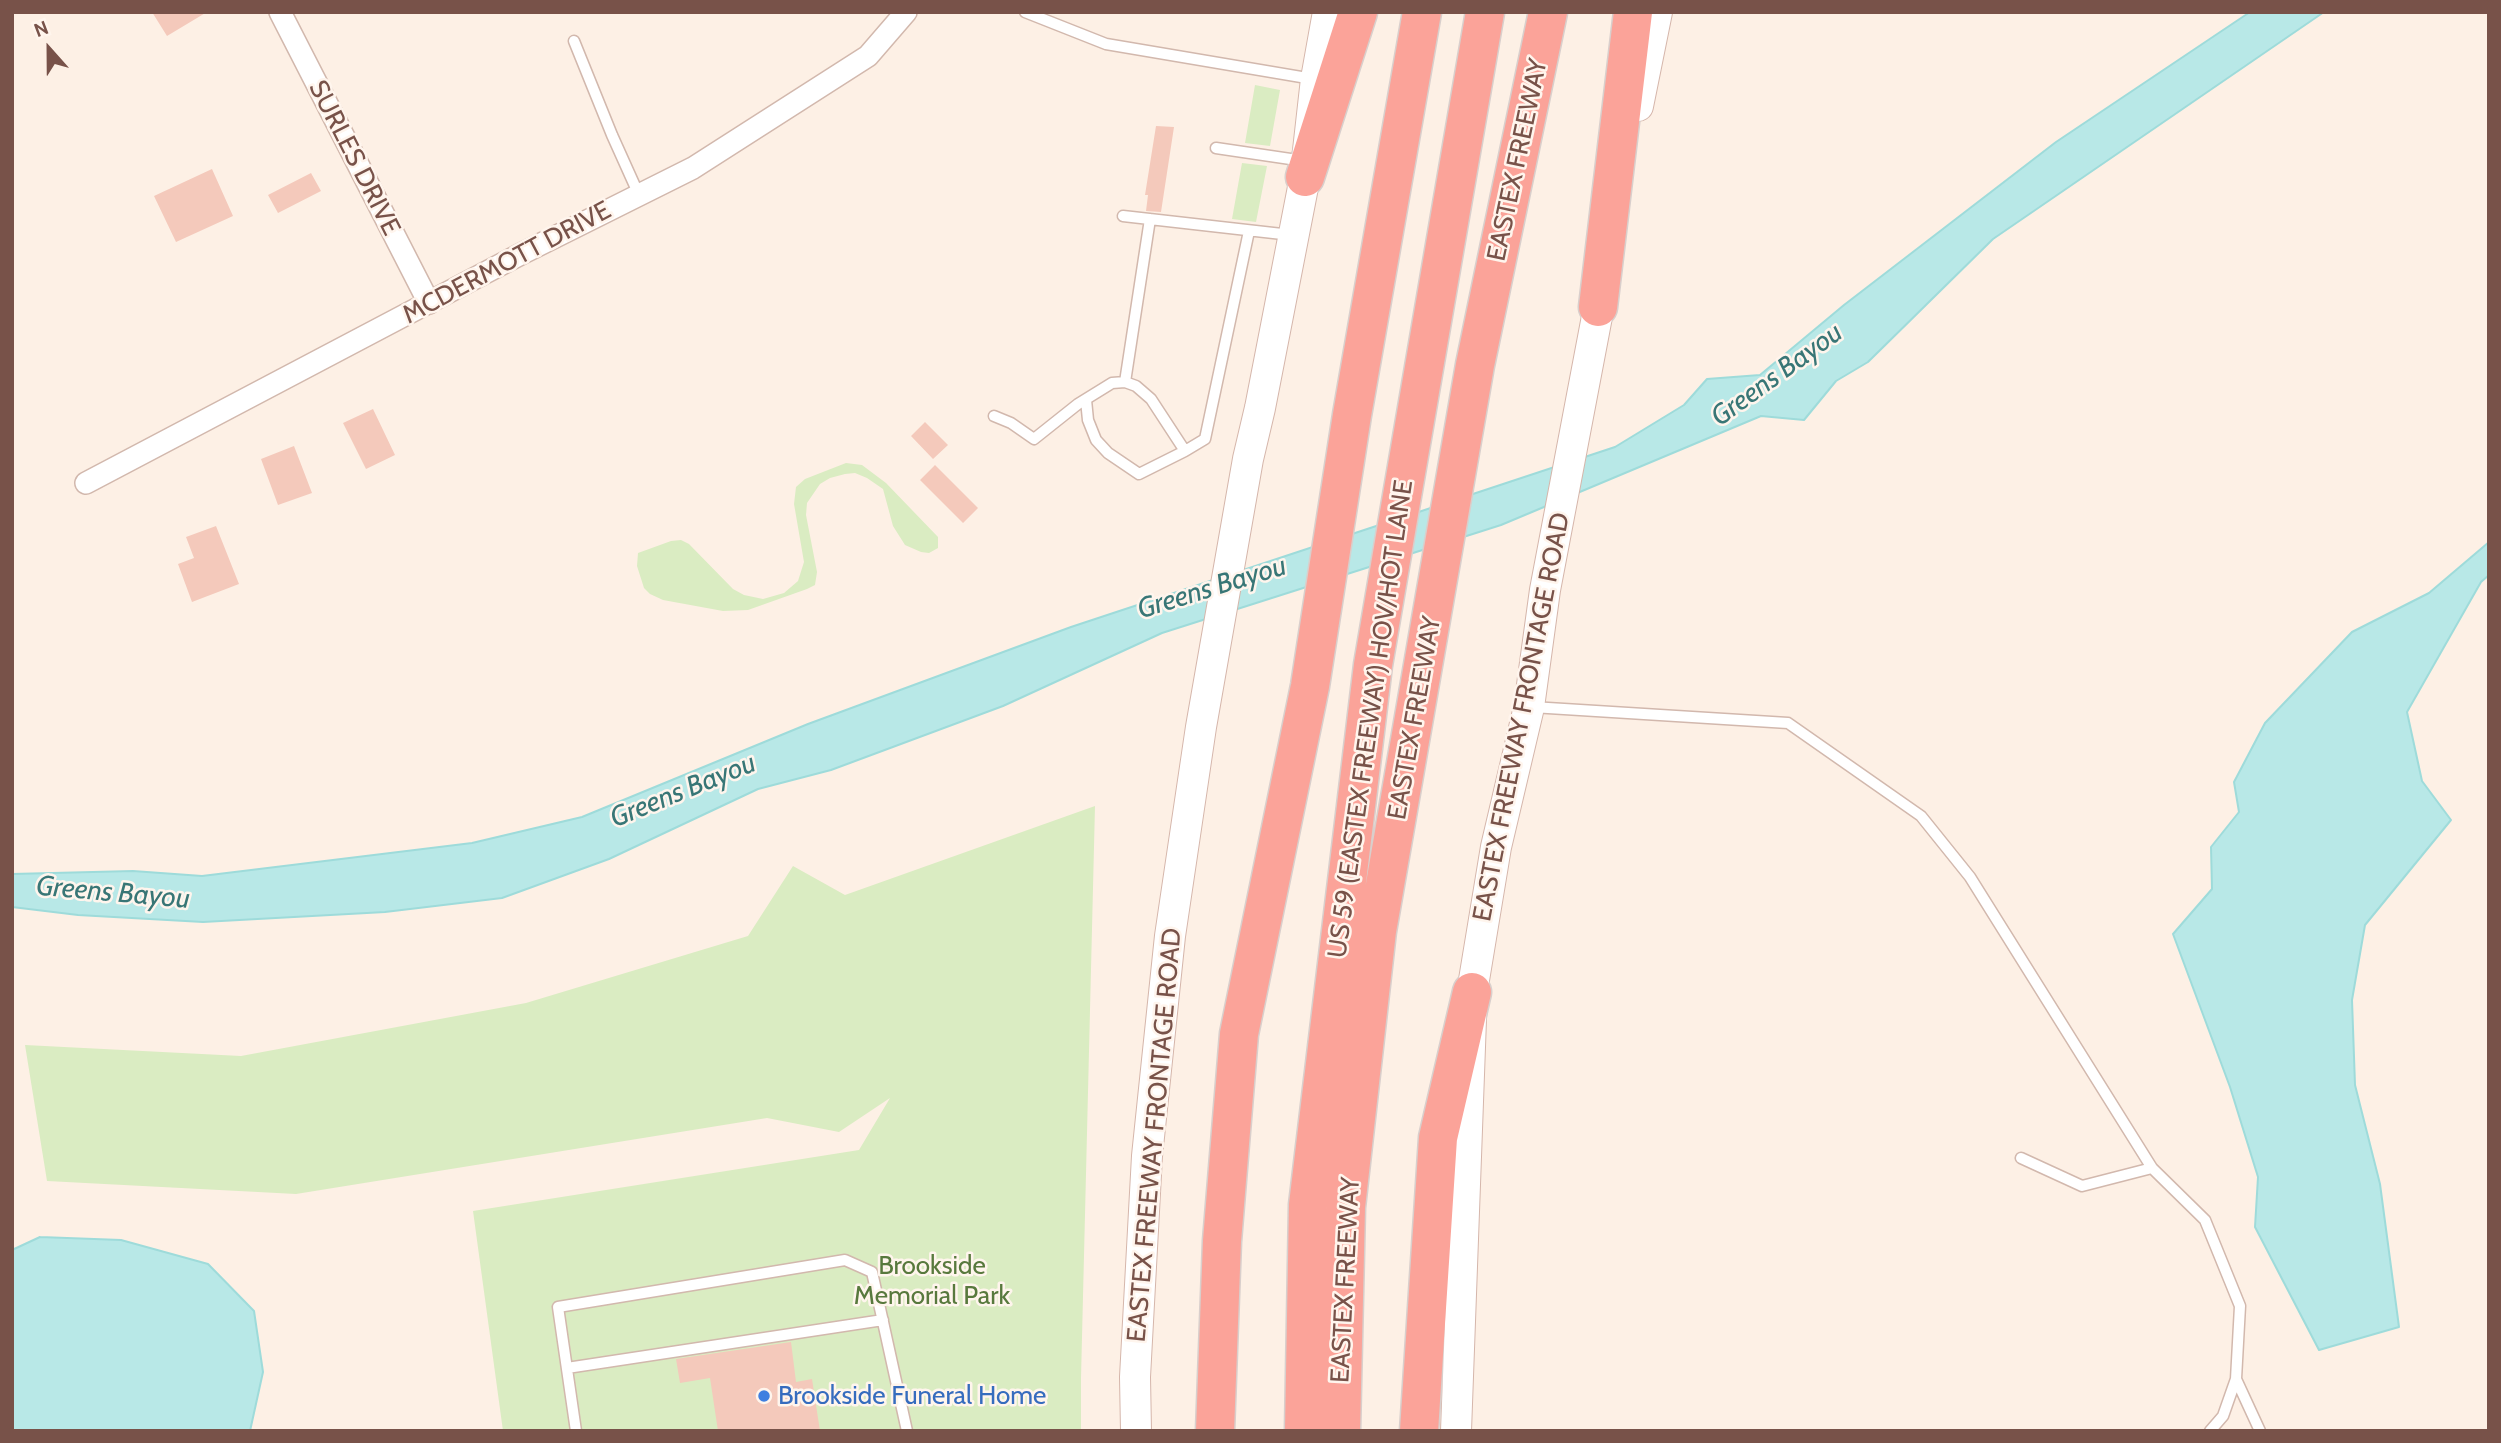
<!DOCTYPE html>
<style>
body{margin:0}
#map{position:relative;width:2501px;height:1443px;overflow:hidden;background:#fdf0e5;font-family:Cabin,sans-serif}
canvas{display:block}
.frame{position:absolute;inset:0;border:14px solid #785249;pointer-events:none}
.north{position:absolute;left:14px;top:14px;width:70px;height:70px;-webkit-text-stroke:5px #fff5ed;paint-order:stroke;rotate:339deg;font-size:19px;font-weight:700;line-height:28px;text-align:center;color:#785249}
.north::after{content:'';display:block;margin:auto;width:24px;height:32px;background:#785249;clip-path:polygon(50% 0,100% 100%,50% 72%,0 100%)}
</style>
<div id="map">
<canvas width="2501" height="1443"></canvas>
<div class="frame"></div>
<div class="north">N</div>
</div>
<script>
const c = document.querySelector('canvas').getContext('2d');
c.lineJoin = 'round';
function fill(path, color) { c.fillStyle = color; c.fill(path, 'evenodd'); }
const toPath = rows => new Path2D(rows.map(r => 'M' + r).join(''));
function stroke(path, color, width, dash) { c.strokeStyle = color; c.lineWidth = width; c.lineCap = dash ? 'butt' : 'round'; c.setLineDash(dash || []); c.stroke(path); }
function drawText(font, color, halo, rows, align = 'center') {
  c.font = font + ' Cabin,sans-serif'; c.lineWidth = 5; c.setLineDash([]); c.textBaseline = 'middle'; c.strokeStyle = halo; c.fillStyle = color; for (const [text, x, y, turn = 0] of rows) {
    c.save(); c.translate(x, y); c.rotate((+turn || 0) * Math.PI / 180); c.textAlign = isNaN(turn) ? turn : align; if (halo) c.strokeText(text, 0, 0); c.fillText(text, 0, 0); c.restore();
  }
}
const green = toPath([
 [1255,85,1280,90,1270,146,1245,143],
 [1242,163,1267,166,1256,222,1232,219],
 [846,463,862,465,886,483,938,537,938,548,929,553,921,552,905,545,893,526,883,489,867,478,855,473,845,474,830,478,820,484,807,503,806,515,817,572,815,585,807,589,748,610,723,611,663,600,650,594,644,588,637,566,638,553,671,541,681,540,689,544,733,589,744,595,763,599,784,593,798,581,804,562,794,504,796,487,805,479],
 [1095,806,1081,1378,1081,1431,503,1431,473,1211,859,1150,890,1098,839,1132,767,1118,296,1194,47,1181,25,1045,241,1056,526,1003,748,936,793,866,845,895]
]);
const water = toPath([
 [2250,12,2324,12,1993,239,1868,362,1836,381,1804,420,1761,416,1501,525,1162,633,1003,706,831,770,758,789,609,859,502,898,385,912,203,922,78,915,12,907,12,874,133,871,202,876,472,843,582,817,808,724,1071,627,1615,447,1684,405,1707,379,1760,375,1844,305,2056,142,2250,12],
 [2489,542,2489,575,2481,582,2407,712,2422,781,2451,820,2365,925,2352,1000,2355,1085,2380,1184,2399,1327,2319,1350,2255,1227,2258,1177,2230,1087,2173,934,2212,889,2211,847,2239,812,2234,782,2265,723,2352,632,2429,593,2489,542],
 [40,1237,121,1240,208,1264,254,1311,263,1372,250,1431,12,1431,12,1250,40,1237]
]);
const building = toPath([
 [152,12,207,12,167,36],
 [1156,126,1174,127,1161,212,1146,211,1148,195,1145,195],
 [212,169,233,216,176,242,154,196],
 [311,173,321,191,278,213,268,195],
 [373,409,395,455,366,469,343,423],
 [925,422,948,445,933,459,911,436],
 [294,446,312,493,278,505,261,459],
 [935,465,978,508,963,523,920,480],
 [216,526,239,584,192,602,178,564,194,558,186,537],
 [791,1342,796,1382,812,1379,820,1431,718,1431,710,1378,680,1383,676,1359]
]);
const lane = toPath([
 [1025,12,1106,44,1313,79],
 [574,41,612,135,639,195],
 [1216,148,1304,161],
 [1123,216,1291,235],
 [1125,382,1150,219],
 [1086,400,1088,420,1096,440,1108,453,1139,474,1185,451],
 [994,416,1011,423,1034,439,1078,404,1112,383,1125,382,1136,386,1151,399,1185,451,1205,439,1249,231],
 [1532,707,1788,723,1921,816,1970,877,2152,1168,2205,1220,2240,1306,2236,1379,2260,1431],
 [2021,1158,2082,1186,2152,1168],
 [567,1368,883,1320],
 [576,1431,558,1307,845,1260,872,1272,907,1431],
 [2210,1431,2223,1416,2236,1379]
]);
const street = toPath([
 [280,12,429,303],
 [86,483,519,255,693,168,868,56,906,12]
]);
const secondary = toPath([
 [1638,106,1657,12],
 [1136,1431,1135,1377,1147,1156,1170,936,1201,727,1248,459,1260,408,1305,177,1316,79,1328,12],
 [1456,1431,1472,992,1496,847,1529,707,1545,590,1603,285]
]);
const highway = toPath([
 [1305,177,1358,12],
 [1598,307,1633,12],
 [1215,1431,1222,1241,1239,1034,1310,686,1352,415,1422,12],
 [1304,1431,1308,1205,1373,665,1485,12],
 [1341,1431,1346,1207,1377,931,1475,365,1548,12],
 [1419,1431,1438,1138,1472,992]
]);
const markers = [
 [764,1396,7,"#3f7fe0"]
];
const streetNames = [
 ["SURLES DRIVE",354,158,63],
 ["EASTEX FREEWAY",1518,160,-78],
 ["MCDERMOTT DRIVE",507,263,-28],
 ["EASTEX FREEWAY FRONTAGE ROAD",1522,717,-79],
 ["EASTEX FREEWAY",1415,718,-80],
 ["US 59 (EASTEX FREEWAY) HOV/HOT LANE",1371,719,-82],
 ["EASTEX FREEWAY FRONTAGE ROAD",1155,1135,-85],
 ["EASTEX FREEWAY",1346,1280,-87]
];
const parkNames = [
 ["Brookside",932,1266],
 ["Memorial Park",932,1296]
];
const shopNames = [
 ["Brookside Funeral Home",778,1396]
];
const waterNames = [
 ["Greens Bayou",1777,375,-36],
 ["Greens Bayou",1212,588,-17],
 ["Greens Bayou",683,791,-22],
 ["Greens Bayou",113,893,5]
];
fill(green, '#daecc2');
fill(water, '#b8e8e7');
stroke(water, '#9edbda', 2);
fill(building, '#f4c9bb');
stroke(lane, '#d2b8ad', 13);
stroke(street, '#d2b8ad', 24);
stroke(secondary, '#d5b6ab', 32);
stroke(highway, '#d9cfcc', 41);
stroke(lane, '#fff', 10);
stroke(street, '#fff', 21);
stroke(secondary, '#fff', 30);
stroke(highway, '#fba399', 38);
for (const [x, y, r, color] of markers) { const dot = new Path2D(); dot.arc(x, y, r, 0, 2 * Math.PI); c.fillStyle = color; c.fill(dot); stroke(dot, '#fff5ed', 2.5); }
drawText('26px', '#785249', '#fff5ed', streetNames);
drawText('26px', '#58793d', '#fff5ed', parkNames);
drawText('26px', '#366cbe', '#fff5ed', shopNames, 'left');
drawText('italic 28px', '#387676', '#fff5ed', waterNames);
</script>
